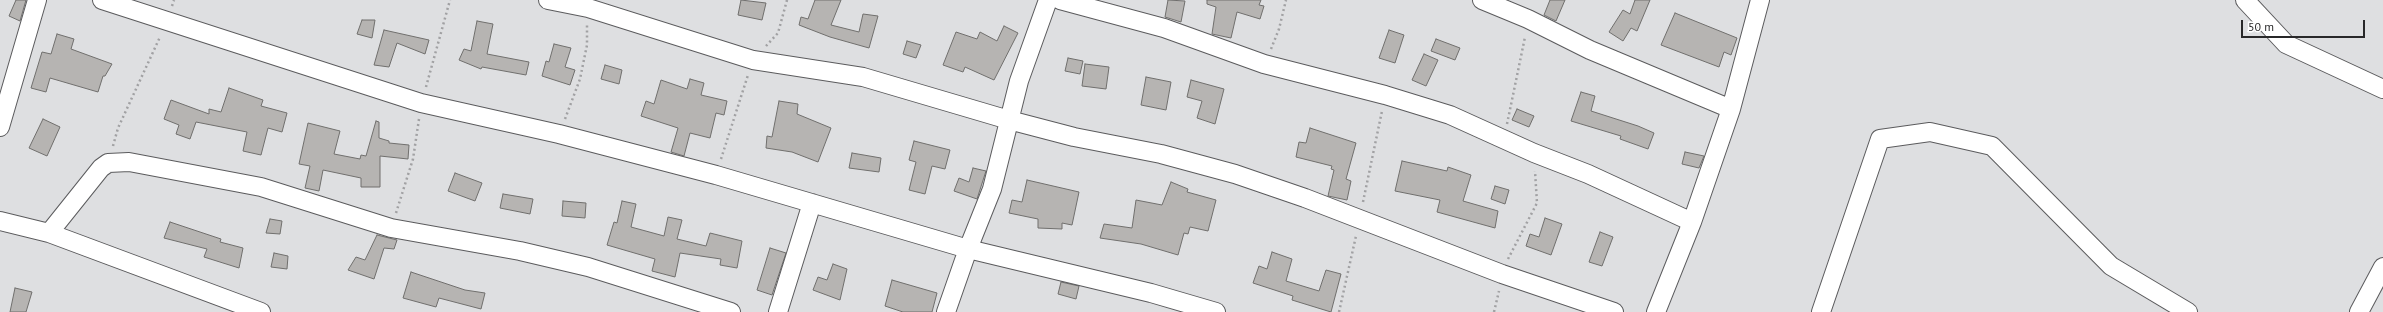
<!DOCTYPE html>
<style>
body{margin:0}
#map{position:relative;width:2383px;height:312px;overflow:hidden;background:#dedfe1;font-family:"PT Sans",sans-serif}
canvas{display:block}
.scale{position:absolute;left:2241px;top:20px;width:124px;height:18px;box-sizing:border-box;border:2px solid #282829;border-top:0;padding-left:5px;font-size:12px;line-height:14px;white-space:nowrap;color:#282829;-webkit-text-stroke:3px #fff;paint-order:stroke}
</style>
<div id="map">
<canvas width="2383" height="312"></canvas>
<div class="scale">50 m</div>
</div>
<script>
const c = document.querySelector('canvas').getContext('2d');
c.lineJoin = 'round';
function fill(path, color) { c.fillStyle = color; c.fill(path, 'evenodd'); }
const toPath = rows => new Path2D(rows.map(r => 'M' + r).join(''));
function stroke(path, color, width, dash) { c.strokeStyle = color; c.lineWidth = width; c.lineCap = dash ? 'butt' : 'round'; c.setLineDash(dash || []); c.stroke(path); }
const building = toPath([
 [16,0,26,0,20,21,9,16,16,0],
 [741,0,766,3,762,20,738,15,741,0],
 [815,0,841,0,831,25,859,32,863,14,878,16,869,48,830,37,799,25,801,17,808,19,815,0],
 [1168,0,1185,1,1181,22,1165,17,1168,0],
 [1207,0,1261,0,1259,5,1264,6,1260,19,1237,12,1231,38,1212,34,1216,7,1207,4,1207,0],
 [1550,0,1565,0,1556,21,1544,15,1550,0],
 [1635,0,1650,0,1637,31,1631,28,1623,41,1609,32,1623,10,1630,14,1635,0],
 [1675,13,1737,38,1731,55,1724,52,1719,67,1661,45,1675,13],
 [362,20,375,20,372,38,357,34,362,20],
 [477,21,493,24,487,54,529,62,526,75,482,67,481,69,459,60,464,49,471,51,477,21],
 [1004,26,1018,33,994,80,965,67,963,72,943,65,956,32,977,39,980,32,997,41,1004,26],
 [384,30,429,40,425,54,397,43,389,67,374,65,384,30],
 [1389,30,1404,35,1395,63,1379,58,1389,30],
 [57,34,74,39,71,49,112,64,105,76,103,76,98,92,50,78,46,92,31,88,42,52,51,54,57,34],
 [1436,39,1460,48,1455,60,1431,51,1436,39],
 [907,41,921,45,916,58,903,54,907,41],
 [554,44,571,48,565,67,575,70,570,85,542,76,546,61,549,62,554,44],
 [1424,54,1438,60,1426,86,1412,80,1424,54],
 [1068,58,1083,61,1080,74,1065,71,1068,58],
 [1085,64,1109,67,1106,89,1082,86,1085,64],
 [605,65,622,70,619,84,601,79,605,65],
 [1146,77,1171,82,1166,110,1141,105,1146,77],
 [690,79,704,83,701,95,727,101,724,115,716,113,710,138,690,133,684,156,671,152,678,128,641,116,646,101,654,104,661,80,687,89,690,79],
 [1191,80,1224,89,1215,124,1197,118,1202,101,1187,97,1191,80],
 [229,88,263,100,261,106,287,113,282,132,268,128,261,155,243,151,247,132,196,122,190,139,176,134,179,125,164,119,171,100,209,114,209,109,221,112,229,88],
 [1581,92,1595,96,1591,111,1638,126,1654,133,1648,149,1620,139,1621,136,1571,121,1581,92],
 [779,101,798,104,797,114,831,128,818,162,792,152,766,148,767,136,772,137,779,101],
 [1517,109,1534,116,1529,127,1512,120,1517,109],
 [43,119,60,127,47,156,29,148,43,119],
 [376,121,379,122,379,138,389,141,389,143,409,145,408,159,380,156,380,187,361,187,361,178,323,170,319,191,305,188,310,166,299,164,308,123,340,131,334,154,360,159,361,155,366,156,376,121],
 [1310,128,1356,143,1346,179,1351,181,1347,200,1328,196,1334,170,1331,169,1332,166,1296,157,1299,142,1306,143,1310,128],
 [914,141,950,150,945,169,932,166,925,194,909,190,916,162,909,160,914,141],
 [1685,152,1704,156,1699,168,1682,164,1685,152],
 [852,153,881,158,879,172,849,168,852,153],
 [1402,161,1447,171,1448,167,1471,175,1463,201,1498,211,1495,228,1437,212,1440,200,1395,191,1402,161],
 [973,168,986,171,977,199,954,191,959,178,969,182,973,168],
 [455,173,482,183,475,201,448,191,455,173],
 [1027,180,1079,192,1072,225,1062,223,1062,229,1038,228,1038,219,1009,213,1012,200,1022,202,1027,180],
 [1171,182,1188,189,1187,192,1216,200,1208,231,1190,227,1188,234,1184,233,1178,255,1141,244,1100,238,1104,224,1132,228,1136,200,1162,205,1171,182],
 [1495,186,1509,190,1505,204,1491,199,1495,186],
 [503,194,533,199,530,214,500,208,503,194],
 [563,201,586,203,585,218,562,216,563,201],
 [622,201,636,204,631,227,664,236,668,217,682,220,677,239,706,246,710,233,742,241,737,268,720,265,721,259,680,253,675,277,652,271,655,259,607,245,614,222,617,223,622,201],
 [1545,218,1562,224,1551,255,1526,246,1530,234,1539,237,1545,218],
 [270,219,282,221,280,234,266,233,270,219],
 [170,222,221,239,220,242,243,248,239,268,204,257,207,249,164,238,170,222],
 [1600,232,1613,237,1602,266,1589,262,1600,232],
 [377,235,397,240,394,249,384,248,374,279,348,270,356,257,365,260,377,235],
 [770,248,786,253,772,295,757,290,770,248],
 [1272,252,1292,259,1286,281,1319,291,1326,270,1341,274,1331,312,1292,300,1293,296,1253,283,1259,266,1267,269,1272,252],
 [274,253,288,256,287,269,271,267,274,253],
 [833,264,847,269,840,300,813,290,818,277,827,280,833,264],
 [411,272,465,290,485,293,481,309,439,298,436,307,403,298,411,272],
 [892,280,937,293,932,312,903,312,885,306,892,280],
 [1061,282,1079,286,1076,299,1058,294,1061,282],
 [15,288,32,292,26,312,10,312,15,288]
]);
const path = toPath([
 [172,6,174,0],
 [766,46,778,33,787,0],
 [1271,49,1279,29,1286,0],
 [426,87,450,0],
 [565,119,580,79,587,45,587,25],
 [1507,124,1525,37],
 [113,146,118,128,160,37],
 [721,159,748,75],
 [1363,202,1382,111],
 [396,213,413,159,419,119],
 [1508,259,1537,203,1535,171],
 [1339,312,1356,236],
 [1494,312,1499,291]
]);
const street = toPath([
 [102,0,421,103,559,134,716,175,968,249,1151,293,1216,312],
 [548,0,588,8,753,60,863,77,1009,120,1074,137,1161,154,1235,174,1305,198,1502,274,1614,312],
 [1060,0,1164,28,1264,64,1385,95,1450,115,1534,153,1588,174,1692,222],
 [1482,0,1528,19,1590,50,1731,109],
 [2245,0,2286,44,2383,89],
 [0,127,37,0],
 [0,221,49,233,261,312],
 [49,233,101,168,108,163,129,162,261,187,391,228,520,251,588,267,731,312],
 [778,312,812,203],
 [946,312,968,249,992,189,1019,81,1048,0],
 [1656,312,1692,222,1731,109,1760,0],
 [1821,312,1880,139,1930,132,1992,146,2111,266,2188,312],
 [2359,312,2383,267]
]);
fill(building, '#b6b4b2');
stroke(building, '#706f6d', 1);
stroke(street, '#5b5b5d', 20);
stroke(path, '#a1a1a3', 2.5, [2, 3]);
stroke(street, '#fff', 18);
</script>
